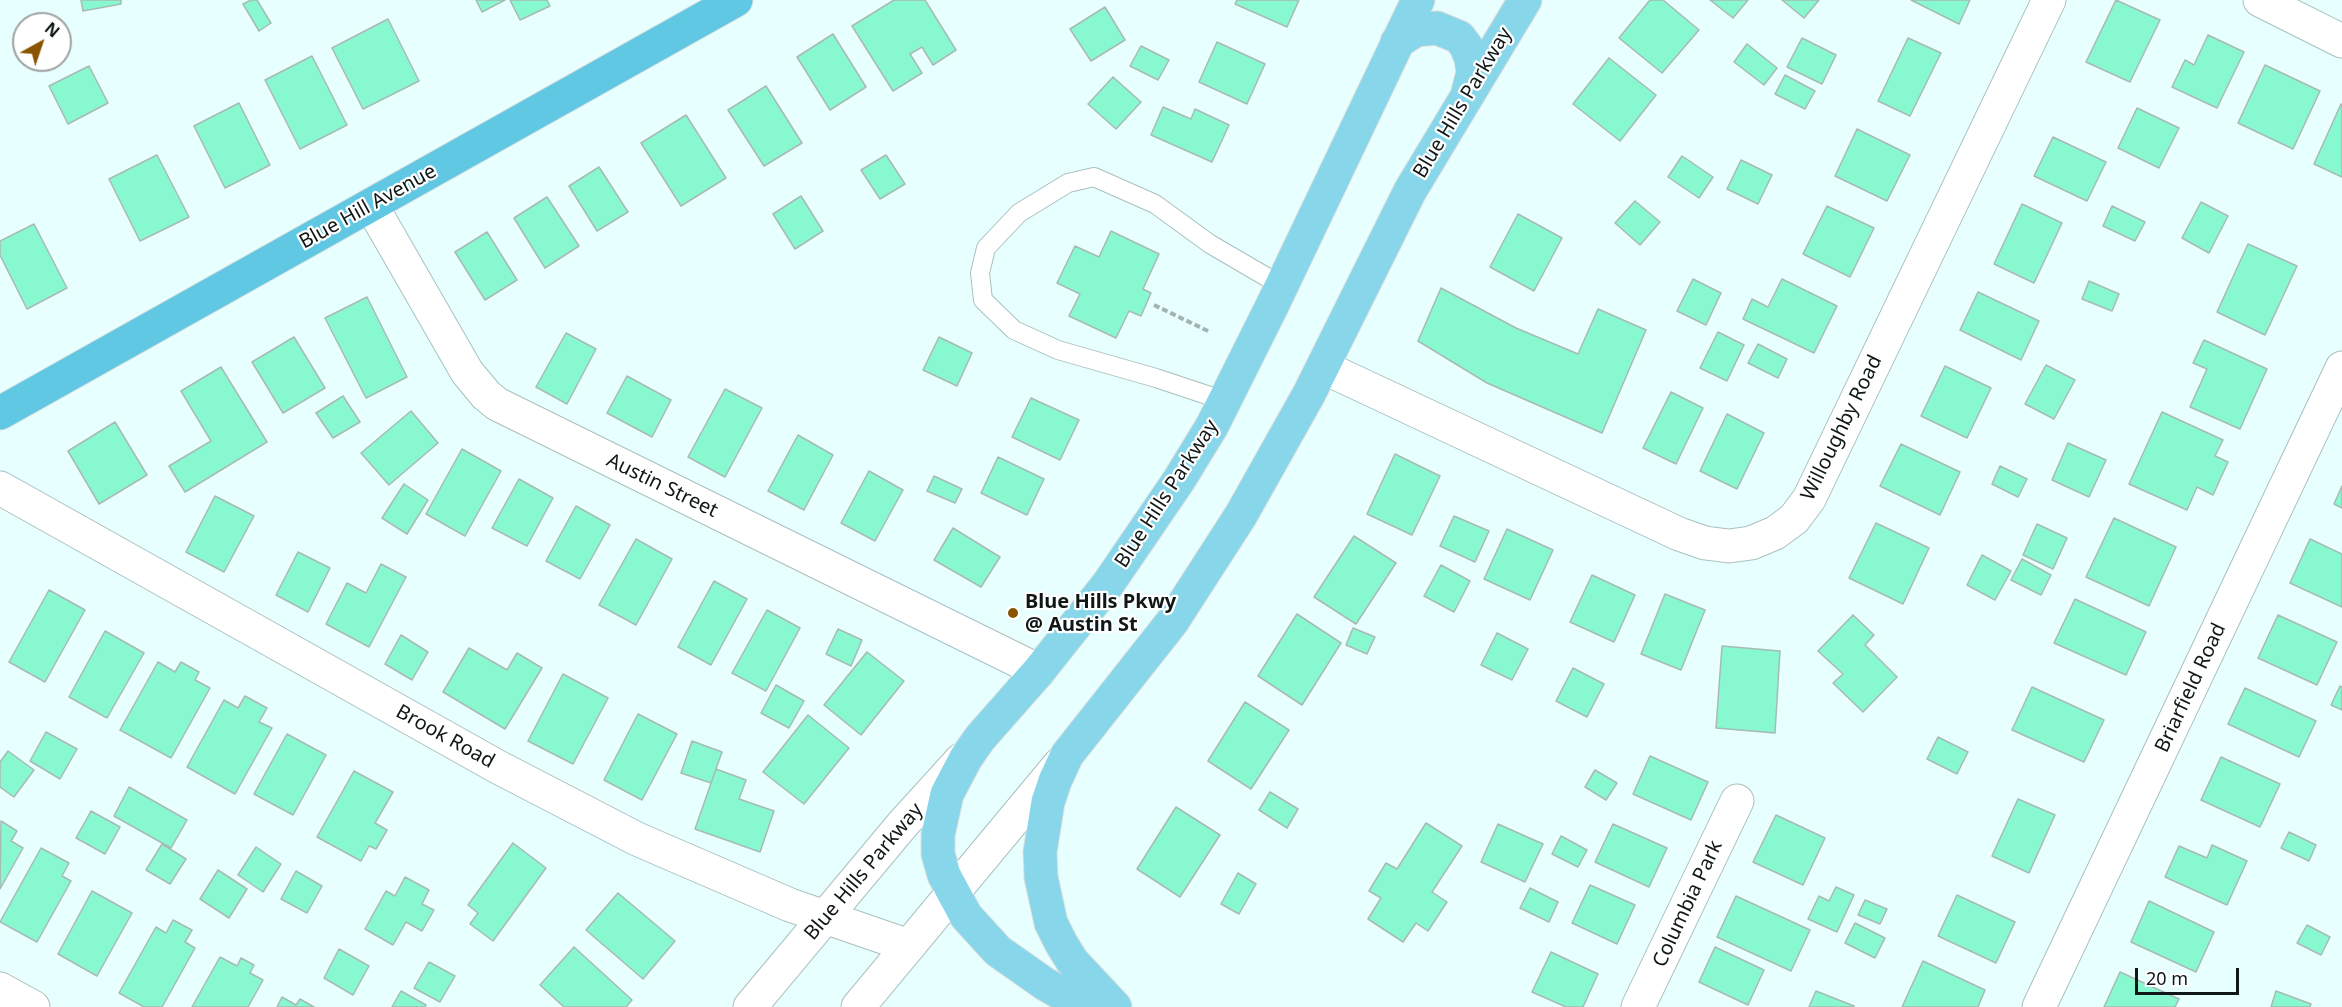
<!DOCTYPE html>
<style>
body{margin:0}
#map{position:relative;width:2342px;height:1007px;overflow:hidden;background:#e7fffe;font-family:"Noto Sans",sans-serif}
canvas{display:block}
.north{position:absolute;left:12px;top:12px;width:60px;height:60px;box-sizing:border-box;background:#fff;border:2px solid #9fa2a2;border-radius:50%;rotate:40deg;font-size:16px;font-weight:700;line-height:24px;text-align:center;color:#0f1717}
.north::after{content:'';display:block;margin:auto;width:21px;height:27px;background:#885400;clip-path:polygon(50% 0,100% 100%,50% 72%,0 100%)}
.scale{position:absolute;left:2135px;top:968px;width:104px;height:27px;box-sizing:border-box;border:3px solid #0f1717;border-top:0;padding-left:8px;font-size:18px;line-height:21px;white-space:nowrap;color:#0f1717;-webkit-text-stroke:4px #fff;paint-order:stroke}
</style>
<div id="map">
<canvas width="2342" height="1007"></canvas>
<div class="north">N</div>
<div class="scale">20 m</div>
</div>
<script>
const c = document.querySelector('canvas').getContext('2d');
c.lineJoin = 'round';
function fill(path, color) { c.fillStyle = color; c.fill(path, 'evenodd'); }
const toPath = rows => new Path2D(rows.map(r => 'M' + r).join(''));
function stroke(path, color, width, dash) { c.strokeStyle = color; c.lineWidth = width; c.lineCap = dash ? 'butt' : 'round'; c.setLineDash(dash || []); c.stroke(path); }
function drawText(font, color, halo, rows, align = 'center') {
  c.font = font + ' "Noto Sans",sans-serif'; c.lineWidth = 4.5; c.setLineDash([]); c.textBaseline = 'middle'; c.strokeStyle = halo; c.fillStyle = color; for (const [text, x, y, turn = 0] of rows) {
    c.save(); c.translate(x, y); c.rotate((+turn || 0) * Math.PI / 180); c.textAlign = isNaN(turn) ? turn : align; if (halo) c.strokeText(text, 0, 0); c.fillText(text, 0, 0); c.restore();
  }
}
const building = toPath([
 [81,0,121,0,121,4,83,11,81,0],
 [251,0,257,0,271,23,259,31,243,4,251,0],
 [476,0,505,0,482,12,476,0],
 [510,0,547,0,550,6,520,20,510,0],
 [894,0,925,0,956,50,933,65,922,47,910,54,922,73,893,91,852,26,894,0],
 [1237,0,1299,0,1287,27,1235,4,1237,0],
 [1650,0,1663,0,1699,30,1662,73,1619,38,1650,0],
 [1710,0,1748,0,1733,18,1710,0],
 [1782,0,1819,0,1804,18,1782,0],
 [1911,0,1970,0,1959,24,1911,0],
 [2116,0,2160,20,2130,82,2086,62,2116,0],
 [1105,7,1125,40,1091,61,1070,29,1105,7],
 [388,19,419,81,363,109,332,48,388,19],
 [833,34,866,87,830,110,797,57,833,34],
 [2208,35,2244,52,2217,108,2172,87,2185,60,2194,65,2208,35],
 [1802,38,1836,55,1822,84,1787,67,1802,38],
 [1908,38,1941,53,1910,116,1878,101,1908,38],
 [1217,42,1265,64,1247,104,1199,82,1217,42],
 [1747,44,1777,68,1764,85,1734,62,1747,44],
 [1141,46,1169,60,1158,80,1130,66,1141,46],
 [312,56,347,125,300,149,265,80,312,56],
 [1609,58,1656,95,1620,141,1573,104,1609,58],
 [2265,65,2320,91,2293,149,2238,123,2265,65],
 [89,66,108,103,68,124,49,86,89,66],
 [1785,75,1815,91,1805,109,1775,94,1785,75],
 [1113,77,1141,102,1116,129,1088,104,1113,77],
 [766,86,802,143,764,166,728,110,766,86],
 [239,103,270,165,225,188,194,126,239,103],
 [2341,104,2342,105,2342,177,2314,164,2341,104],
 [1163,107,1191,119,1195,109,1229,125,1212,162,1151,135,1163,107],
 [2137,108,2179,128,2159,168,2118,148,2137,108],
 [686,115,726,178,681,206,641,143,686,115],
 [1857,129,1910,155,1887,201,1835,176,1857,129],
 [2053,137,2106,162,2087,201,2034,176,2053,137],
 [157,155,189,217,140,241,109,179,157,155],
 [886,155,905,184,880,199,861,170,886,155],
 [1682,156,1713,177,1699,198,1668,177,1682,156],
 [1741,160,1772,175,1758,204,1727,189,1741,160],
 [599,167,628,212,597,231,569,186,599,167],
 [801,196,823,231,795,249,773,214,801,196],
 [547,197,579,246,545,268,514,218,547,197],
 [1635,201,1660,222,1640,245,1615,223,1635,201],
 [2201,202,2228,216,2209,253,2182,238,2201,202],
 [2022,204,2062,223,2034,283,1994,264,2022,204],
 [1827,206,1874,228,1850,277,1803,254,1827,206],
 [2112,206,2145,222,2135,241,2103,226,2112,206],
 [1518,214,1562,238,1534,291,1490,267,1518,214],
 [34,224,67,288,27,309,0,255,0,241,34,224],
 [1111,231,1159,254,1143,289,1151,293,1141,316,1129,311,1116,338,1069,316,1080,294,1057,283,1075,246,1099,257,1111,231],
 [487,232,517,280,485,300,455,252,487,232],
 [2248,244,2297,266,2265,335,2217,312,2248,244],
 [1693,279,1721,293,1706,325,1677,311,1693,279],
 [1782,279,1837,306,1814,353,1743,319,1752,299,1768,307,1782,279],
 [2089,281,2119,294,2112,311,2082,299,2089,281],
 [1441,288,1516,328,1578,354,1598,309,1646,330,1602,433,1487,383,1418,341,1441,288],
 [1978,292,2039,321,2021,360,1960,330,1978,292],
 [367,297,407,377,366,398,325,318,367,297],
 [1718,332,1744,345,1727,381,1700,368,1718,332],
 [566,333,596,349,567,404,536,387,566,333],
 [294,337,325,388,283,413,252,362,294,337],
 [939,337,972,353,957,386,923,370,939,337],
 [2204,340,2267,369,2240,429,2190,407,2207,369,2193,363,2204,340],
 [1758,344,1787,359,1778,378,1748,363,1758,344],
 [2046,365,2075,380,2054,419,2025,404,2046,365],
 [1945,366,1991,388,1967,438,1921,416,1945,366],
 [221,367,267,442,185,492,169,466,211,441,181,391,221,367],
 [627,376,671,400,652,437,607,413,627,376],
 [725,389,762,408,725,477,688,457,725,389],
 [1671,392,1703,408,1676,464,1643,448,1671,392],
 [343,396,360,422,333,438,316,413,343,396],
 [1031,398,1079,420,1060,460,1012,437,1031,398],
 [411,411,438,443,389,485,361,453,411,411],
 [2162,412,2223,440,2215,456,2228,462,2213,495,2197,487,2187,510,2129,484,2162,412],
 [1727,414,1764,433,1737,489,1700,471,1727,414],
 [115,422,147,475,99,504,68,451,115,422],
 [798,435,833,455,804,510,768,491,798,435],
 [2068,443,2106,460,2089,497,2052,480,2068,443],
 [1901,444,1960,472,1940,515,1880,486,1901,444],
 [462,449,501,471,465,536,426,514,462,449],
 [1395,454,1440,476,1412,535,1367,514,1395,454],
 [998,457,1044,479,1027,515,981,493,998,457],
 [2000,466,2027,479,2018,497,1992,484,2000,466],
 [869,471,903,490,875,541,841,523,869,471],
 [934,476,962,489,955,503,927,491,934,476],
 [519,479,553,498,527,546,492,528,519,479],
 [404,484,428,500,407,534,382,518,404,484],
 [2342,486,2342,508,2334,504,2342,486],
 [215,496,254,516,224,572,186,552,215,496],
 [576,506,610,525,580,579,546,561,576,506],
 [1454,516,1489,531,1475,562,1440,546,1454,516],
 [2114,518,2176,547,2149,606,2086,577,2114,518],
 [1876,523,1929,548,1903,604,1849,578,1876,523],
 [2037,524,2067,538,2053,569,2023,555,2037,524],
 [953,528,1000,557,981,587,934,560,953,528],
 [1507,529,1553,550,1530,600,1484,579,1507,529],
 [1354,536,1396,563,1356,624,1314,597,1354,536],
 [636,539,672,559,636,625,599,605,636,539],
 [2310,539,2342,554,2342,607,2290,583,2310,539],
 [298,552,330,568,308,612,276,595,298,552],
 [1982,555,2011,571,1995,600,1967,585,1982,555],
 [2022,559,2051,575,2041,595,2011,580,2022,559],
 [381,564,406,577,369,647,326,624,347,583,366,593,381,564],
 [1441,565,1470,581,1454,612,1424,596,1441,565],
 [1592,575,1635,595,1614,642,1570,622,1592,575],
 [714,581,747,599,711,665,678,647,714,581],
 [49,590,85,610,45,682,9,662,49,590],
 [1665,594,1705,610,1681,670,1641,654,1665,594],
 [2075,599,2146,632,2126,675,2054,643,2075,599],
 [767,610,800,628,766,691,732,673,767,610],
 [1297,614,1341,643,1302,705,1258,676,1297,614],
 [1853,615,1874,635,1865,645,1897,677,1863,712,1833,683,1843,674,1818,651,1853,615],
 [2278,615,2337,642,2317,685,2258,658,2278,615],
 [1353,628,1375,637,1367,654,1346,645,1353,628],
 [838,629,862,640,851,666,826,654,838,629],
 [105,631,144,653,107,718,69,697,105,631],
 [1497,633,1528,649,1512,680,1481,665,1497,633],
 [401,635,428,652,412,680,385,664,401,635],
 [1722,646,1780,651,1775,733,1716,728,1722,646],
 [469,648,507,670,517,653,542,668,505,729,443,692,469,648],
 [867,652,904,681,861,735,824,705,867,652],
 [158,662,175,672,181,662,199,672,195,680,210,688,171,758,120,730,158,662],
 [1573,668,1604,684,1587,717,1556,701,1573,668],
 [563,674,608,698,573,764,528,741,563,674],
 [776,685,804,701,789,728,761,713,776,685],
 [2340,686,2342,687,2342,710,2331,705,2340,686],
 [2032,687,2104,720,2084,762,2012,730,2032,687],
 [2245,688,2316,721,2299,757,2228,724,2245,688],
 [245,696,267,708,259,722,272,728,235,794,187,767,224,700,238,708,245,696],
 [1245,702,1289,730,1251,789,1208,761,1245,702],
 [638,714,677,734,642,800,604,780,638,714],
 [808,715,849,748,804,804,763,772,808,715],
 [46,732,77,749,60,779,30,761,46,732],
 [287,734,326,755,293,815,254,794,287,734],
 [1938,737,1968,752,1957,774,1927,759,1938,737],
 [692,741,722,752,711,783,681,773,692,741],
 [8,751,34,770,14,797,0,787,0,762,8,751],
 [1650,756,1708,782,1691,820,1633,794,1650,756],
 [2221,757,2280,784,2260,827,2201,800,2221,757],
 [716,769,746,780,739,799,774,811,760,852,695,829,716,769],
 [1595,770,1617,783,1606,800,1585,787,1595,770],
 [354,771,393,792,375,823,387,830,376,849,369,846,361,861,317,837,354,771],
 [129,787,187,820,171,848,114,816,129,787],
 [1270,792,1298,809,1287,828,1259,810,1270,792],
 [2018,799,2055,815,2029,873,1992,856,2018,799],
 [1176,807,1220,835,1180,897,1137,869,1176,807],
 [91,811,120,827,105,854,76,838,91,811],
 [1776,815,1825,838,1803,885,1753,862,1776,815],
 [1,821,17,831,11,841,23,848,0,889,1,821],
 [1426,823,1462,846,1432,892,1447,902,1428,931,1416,923,1403,942,1368,919,1381,898,1369,891,1386,863,1397,869,1426,823],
 [1498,824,1543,844,1525,882,1481,862,1498,824],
 [1613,824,1667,848,1649,887,1595,862,1613,824],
 [2289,832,2316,845,2309,861,2281,848,2289,832],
 [1561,836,1587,850,1578,867,1552,854,1561,836],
 [513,843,546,868,493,941,470,924,478,913,468,905,513,843],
 [162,844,186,859,170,884,146,870,162,844],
 [2212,845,2247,861,2227,905,2165,877,2179,846,2207,858,2212,845],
 [256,847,281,864,263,892,238,875,256,847],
 [41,848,69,863,62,876,71,881,37,942,0,922,41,848],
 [218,870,247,889,229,918,200,899,218,870],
 [296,871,322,886,307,913,281,899,296,871],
 [1238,873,1256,884,1239,914,1221,904,1238,873],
 [405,877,429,890,422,904,434,910,422,931,406,922,393,945,365,929,386,891,395,896,405,877],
 [1590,885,1635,905,1617,944,1572,923,1590,885],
 [1836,887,1854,895,1837,932,1808,919,1819,896,1829,901,1836,887],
 [1530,888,1558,902,1549,922,1520,908,1530,888],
 [92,891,132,913,97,976,58,954,92,891],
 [618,893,675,941,643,979,586,930,618,893],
 [1957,895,2015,922,1996,963,1938,936,1957,895],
 [1736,896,1810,930,1791,971,1717,937,1736,896],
 [1865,900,1887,909,1880,924,1858,915,1865,900],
 [2149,901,2214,932,2196,972,2131,942,2149,901],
 [173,920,192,930,185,942,195,948,162,1007,144,1007,119,993,156,927,166,933,173,920],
 [1855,923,1885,938,1875,958,1845,943,1855,923],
 [2307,925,2330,937,2321,955,2297,943,2307,925],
 [574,947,632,1000,626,1007,564,1007,540,985,574,947],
 [1715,947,1764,970,1748,1005,1699,982,1715,947],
 [339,949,369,966,353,995,324,978,339,949],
 [1551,952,1598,974,1583,1007,1566,1007,1532,992,1551,952],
 [220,957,237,966,241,958,254,965,250,973,263,980,248,1007,192,1007,220,957],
 [1923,961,1985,990,1978,1007,1902,1007,1923,961],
 [429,962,455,976,440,1002,414,988,429,962],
 [2120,972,2179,999,2175,1007,2104,1007,2120,972],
 [401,991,426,1005,425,1007,392,1007,401,991],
 [1816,991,1854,1006,1854,1007,1809,1007,1816,991],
 [2276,991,2311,1004,2310,1007,2271,1007,2276,991],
 [282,997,296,1005,300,999,314,1007,277,1007,282,997]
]);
const path = toPath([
 [1154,305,1210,332]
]);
const service = toPath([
 [1225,401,1156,378,1058,350,1014,330,983,300,980,273,986,248,1019,213,1068,183,1094,177,1155,204,1210,244,1282,286]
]);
const minor = toPath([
 [371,205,467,372,486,395,497,404,1039,671],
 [1323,367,1679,534,1705,543,1729,546,1751,543,1775,533,1794,519,1809,499,2049,0],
 [0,488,498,767,637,839,790,905,909,946],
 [0,989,33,1007],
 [1638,1007,1737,801],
 [2039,1007,2342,368]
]);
const tertiary = toPath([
 [2260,0,2342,41]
]);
const secondary = toPath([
 [750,1007,902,825,961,760],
 [858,1007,1060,764]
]);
const primary = toPath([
 [1397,42,1416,30,1437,28,1459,37,1466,46,1471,59,1473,72,1468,92],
 [1085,1007,1045,984,998,951,966,916,944,875,938,854,938,835,947,794,966,758,980,738,1039,671,1108,584,1179,480,1212,426,1272,306,1418,0],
 [1115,1007,1072,961,1061,943,1051,923,1041,877,1040,852,1048,802,1055,781,1067,755,1172,622,1241,515,1309,394,1410,191,1525,0]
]);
const trunk = toPath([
 [0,413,736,0]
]);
const markers = [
 [1013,613,6,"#885400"]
];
const streetNames = [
 ["Blue Hills Parkway",1463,103,-59],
 ["Blue Hill Avenue",368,207,-29],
 ["Willoughby Road",1842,428,-64],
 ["Austin Street",662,486,26],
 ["Blue Hills Parkway",1167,494,-57],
 ["Briarfield Road",2191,688,-65],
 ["Brook Road",445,737,29],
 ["Blue Hills Parkway",864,872,-50],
 ["Columbia Park",1688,904,-65]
];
const poiNames = [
 ["Blue Hills Pkwy",1025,602],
 ["@ Austin St",1025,625]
];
fill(building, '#88f8d0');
stroke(building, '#a7bbb3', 1.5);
stroke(service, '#aac0bf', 20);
stroke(minor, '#aac0bf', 35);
stroke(tertiary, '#aac0bf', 35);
stroke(secondary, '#aac0bf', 35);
stroke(primary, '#dddfdf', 35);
stroke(trunk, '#dddfdf', 35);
stroke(path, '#a1b3b3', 4, [6, 3]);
stroke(service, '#fff', 18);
stroke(minor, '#fff', 33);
stroke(tertiary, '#fff', 33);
stroke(secondary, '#fff', 33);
stroke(primary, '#88d6e9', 33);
stroke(trunk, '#60c8e2', 33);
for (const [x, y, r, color] of markers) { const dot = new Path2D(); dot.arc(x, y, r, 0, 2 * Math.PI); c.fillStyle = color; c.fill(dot); stroke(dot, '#fff', 2); }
drawText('20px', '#0f1717', '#fff', streetNames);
drawText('bold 20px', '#0f1717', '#fff', poiNames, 'left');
</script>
